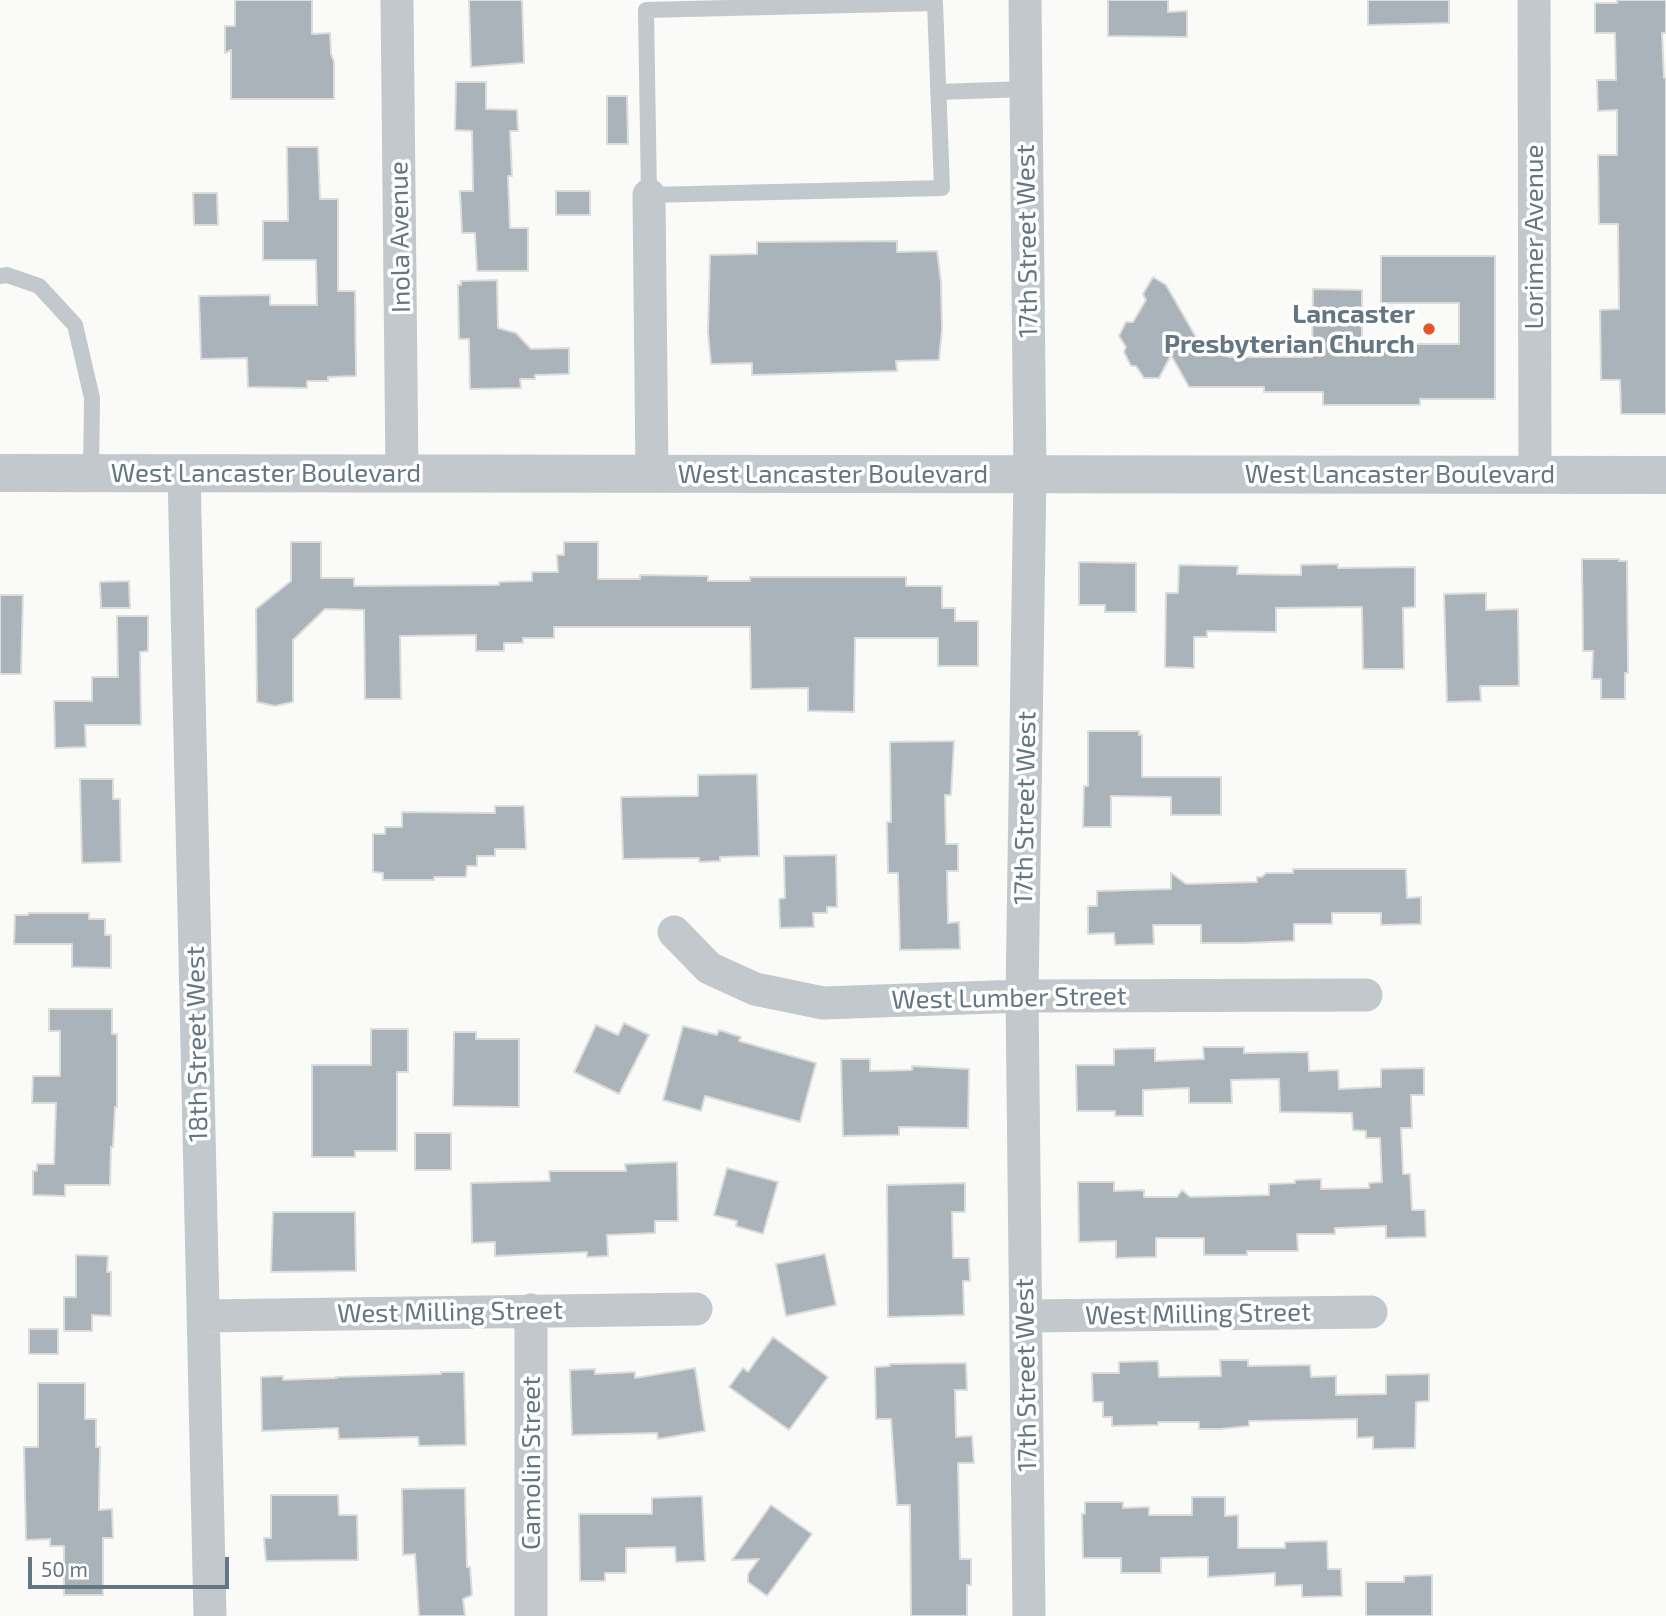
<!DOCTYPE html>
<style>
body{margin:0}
#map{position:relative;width:1666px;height:1616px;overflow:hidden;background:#fafaf8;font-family:"Exo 2",sans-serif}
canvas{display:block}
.scale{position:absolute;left:28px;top:1557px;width:201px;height:32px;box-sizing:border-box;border:4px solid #657683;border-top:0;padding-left:9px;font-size:21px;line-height:24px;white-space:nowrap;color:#657683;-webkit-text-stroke:5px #fff;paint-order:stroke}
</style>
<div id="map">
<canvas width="1666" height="1616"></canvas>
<div class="scale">50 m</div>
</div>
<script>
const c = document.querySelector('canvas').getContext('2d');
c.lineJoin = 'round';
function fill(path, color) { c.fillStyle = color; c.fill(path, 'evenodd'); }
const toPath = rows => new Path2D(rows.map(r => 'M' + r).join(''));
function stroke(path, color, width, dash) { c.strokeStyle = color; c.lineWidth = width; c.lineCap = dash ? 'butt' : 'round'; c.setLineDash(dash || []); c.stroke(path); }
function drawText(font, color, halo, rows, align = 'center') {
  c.font = font + ' "Exo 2",sans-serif'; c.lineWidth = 7; c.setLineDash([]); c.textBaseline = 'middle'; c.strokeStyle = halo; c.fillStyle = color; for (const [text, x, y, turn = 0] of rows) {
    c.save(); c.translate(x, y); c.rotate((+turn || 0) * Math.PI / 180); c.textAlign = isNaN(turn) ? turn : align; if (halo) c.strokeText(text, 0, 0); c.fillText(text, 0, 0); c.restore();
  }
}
const building = toPath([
 [235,0,312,0,312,34,330,33,331,54,334,62,334,99,231,99,231,50,225,53,225,26,235,26,235,0],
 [469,0,522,0,524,63,471,67,469,0],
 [1108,0,1168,0,1168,12,1187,11,1187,37,1108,36,1108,0],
 [1368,0,1449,0,1449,23,1368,25,1368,0],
 [1617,0,1666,0,1666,33,1662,33,1664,78,1666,78,1666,414,1621,414,1620,380,1601,380,1600,310,1619,309,1618,224,1599,224,1598,155,1617,155,1617,110,1598,111,1597,80,1616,80,1615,33,1595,33,1595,3,1617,3,1617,0],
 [456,82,486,82,486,109,517,110,518,131,510,131,512,176,508,176,510,228,528,228,528,271,477,271,475,233,462,233,460,191,473,191,472,131,455,130,456,82],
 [607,96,627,96,628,144,607,144,607,96],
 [287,147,318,147,320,199,338,199,338,291,355,291,356,376,328,377,328,381,307,381,307,388,248,387,247,358,201,359,199,296,270,295,270,305,317,305,316,260,263,260,263,221,288,221,287,147],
 [556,191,590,191,590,215,556,215,556,191],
 [193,193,217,193,218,225,194,225,193,193],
 [897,241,897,252,937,251,941,282,942,329,939,360,896,361,897,371,752,375,752,363,711,364,708,332,710,255,757,254,757,242,897,241],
 [1381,256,1495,256,1495,399,1420,399,1420,405,1323,405,1323,392,1264,392,1264,387,1189,387,1171,355,1159,378,1144,378,1136,366,1131,366,1124,352,1126,347,1119,336,1126,322,1133,322,1146,300,1143,294,1153,277,1166,285,1201,346,1229,346,1229,357,1312,357,1313,289,1362,290,1362,344,1459,344,1459,303,1381,303,1381,256],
 [497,280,498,328,516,333,531,349,569,348,569,374,535,375,535,379,520,379,521,388,470,389,469,339,459,339,458,285,461,285,461,281,497,280],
 [291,542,321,542,321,578,354,578,354,586,499,585,499,582,532,581,532,572,558,572,557,555,564,555,564,542,598,542,598,579,640,579,640,575,708,576,708,581,750,581,750,577,906,577,906,586,942,586,942,608,955,608,955,621,978,621,978,666,938,666,938,638,855,638,854,712,808,711,808,688,751,689,750,627,554,627,554,638,523,638,523,643,504,643,504,651,476,651,476,635,400,636,401,699,365,699,364,610,325,609,293,640,293,702,275,706,257,702,256,609,291,581,291,542],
 [1582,559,1619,559,1619,561,1627,561,1628,673,1625,673,1625,699,1601,699,1601,679,1592,679,1593,651,1583,651,1582,559],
 [1079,562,1136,563,1136,612,1105,612,1105,605,1079,605,1079,562],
 [1338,564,1338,568,1415,567,1415,607,1403,608,1404,669,1363,669,1362,607,1276,608,1276,632,1207,631,1207,637,1194,637,1194,668,1165,667,1166,593,1178,593,1179,565,1238,566,1237,574,1301,575,1301,565,1338,564],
 [129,581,130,608,101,608,100,582,129,581],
 [1486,593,1486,610,1518,609,1519,686,1480,686,1481,701,1447,702,1444,594,1486,593],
 [0,595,23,595,21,674,0,674,0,595],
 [117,616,148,616,148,651,140,652,141,725,85,725,86,747,55,748,54,701,92,701,92,677,118,677,117,616],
 [1088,731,1139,731,1139,735,1142,735,1142,777,1221,777,1221,815,1171,815,1171,797,1111,796,1111,827,1083,827,1084,786,1088,786,1088,731],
 [954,741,951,795,945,795,946,844,958,844,958,871,947,871,948,923,959,922,960,949,900,950,898,873,888,873,887,822,891,822,890,742,954,741],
 [757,774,759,856,720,857,720,861,699,862,699,858,623,859,621,797,698,796,698,775,757,774],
 [80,779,113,779,113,799,120,799,121,862,82,863,80,779],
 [495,806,524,806,526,849,495,849,495,856,477,856,477,866,467,866,466,877,434,877,434,880,383,880,383,873,373,872,373,834,385,834,385,827,402,827,402,812,495,813,495,806],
 [836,855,837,907,827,907,827,913,813,913,814,927,780,928,779,899,785,898,784,856,836,855],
 [1293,869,1406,869,1407,898,1421,897,1421,924,1381,925,1381,913,1332,913,1332,924,1294,924,1294,941,1244,943,1201,943,1201,925,1153,925,1154,944,1115,945,1114,933,1088,934,1088,906,1097,906,1097,891,1171,889,1171,873,1186,884,1257,882,1257,877,1262,877,1266,873,1293,873,1293,869],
 [28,913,89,913,89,919,105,919,105,935,111,935,111,968,72,967,72,944,14,944,15,915,28,915,28,913],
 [49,1009,112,1009,112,1034,117,1034,117,1107,115,1107,113,1147,111,1147,110,1185,65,1185,65,1196,33,1195,33,1171,37,1171,37,1164,54,1164,56,1103,32,1103,33,1076,60,1076,60,1031,49,1031,49,1009],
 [624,1023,649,1035,619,1094,574,1072,596,1025,618,1035,624,1023],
 [683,1026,717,1035,719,1030,741,1037,739,1041,816,1063,800,1122,705,1096,701,1111,663,1100,683,1026],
 [371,1029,408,1029,408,1072,397,1072,397,1151,355,1151,355,1157,312,1157,312,1065,371,1065,371,1029],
 [454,1032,476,1032,476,1039,519,1039,519,1107,453,1106,454,1032],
 [1203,1047,1244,1047,1244,1053,1308,1052,1309,1071,1338,1070,1339,1089,1381,1087,1381,1069,1424,1068,1424,1095,1411,1095,1412,1128,1401,1128,1403,1174,1410,1174,1412,1210,1425,1210,1426,1237,1386,1238,1386,1226,1335,1228,1335,1234,1297,1234,1298,1251,1247,1251,1247,1255,1204,1255,1204,1238,1156,1238,1156,1257,1116,1258,1116,1241,1079,1242,1078,1182,1114,1182,1114,1191,1144,1190,1144,1197,1177,1197,1182,1190,1190,1197,1269,1195,1269,1184,1295,1183,1295,1180,1321,1179,1321,1189,1369,1188,1369,1183,1382,1182,1380,1138,1366,1138,1366,1131,1353,1130,1352,1113,1280,1112,1279,1079,1231,1080,1232,1103,1189,1103,1189,1088,1143,1090,1143,1116,1115,1116,1115,1111,1077,1111,1076,1065,1114,1065,1114,1049,1155,1048,1155,1061,1204,1059,1203,1047],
 [841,1059,870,1059,870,1071,912,1070,912,1066,969,1069,968,1128,899,1127,899,1135,843,1136,841,1059],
 [415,1133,451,1133,451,1170,415,1170,415,1133],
 [677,1162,678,1221,655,1221,655,1233,607,1235,608,1256,587,1257,587,1252,495,1256,495,1242,472,1243,471,1183,550,1181,549,1171,626,1171,625,1164,677,1162],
 [727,1168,778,1182,763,1234,736,1226,737,1221,714,1215,727,1168],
 [965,1183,965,1212,952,1212,953,1258,969,1258,970,1281,963,1281,964,1315,888,1317,887,1185,965,1183],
 [273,1212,355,1212,356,1271,271,1272,273,1212],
 [825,1254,836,1305,786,1316,776,1264,825,1254],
 [76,1255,108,1256,107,1272,111,1272,111,1316,92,1315,92,1331,64,1331,64,1297,76,1297,76,1255],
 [29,1329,58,1329,58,1354,29,1354,29,1329],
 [773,1337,828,1377,789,1430,729,1387,743,1368,748,1372,773,1337],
 [1220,1360,1248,1360,1248,1366,1310,1365,1311,1377,1336,1376,1336,1395,1386,1394,1386,1375,1429,1374,1429,1401,1416,1402,1415,1448,1373,1449,1373,1437,1357,1438,1357,1419,1249,1421,1249,1426,1220,1429,1199,1429,1199,1422,1158,1422,1158,1425,1112,1426,1112,1417,1103,1417,1103,1402,1093,1402,1092,1373,1119,1373,1119,1362,1158,1361,1159,1377,1221,1376,1220,1360],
 [966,1363,967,1390,955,1390,956,1437,972,1436,974,1463,958,1463,960,1559,971,1559,971,1585,967,1585,967,1616,911,1616,910,1505,897,1505,891,1419,876,1419,875,1367,890,1366,890,1364,966,1363],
 [695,1368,705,1431,658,1439,657,1433,572,1435,570,1370,595,1369,595,1374,635,1372,635,1378,695,1368],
 [441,1372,464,1372,466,1445,419,1446,418,1437,339,1439,338,1428,262,1431,261,1377,283,1376,283,1380,337,1378,336,1377,441,1374,441,1372],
 [38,1383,85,1383,85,1419,96,1419,96,1447,100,1447,99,1510,112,1509,113,1538,103,1538,103,1595,64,1595,64,1546,50,1546,50,1539,26,1540,24,1447,38,1447,38,1383],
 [465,1488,467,1567,470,1567,472,1595,463,1599,465,1616,419,1616,415,1554,403,1555,402,1489,465,1488],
 [271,1495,338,1495,339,1515,357,1515,358,1560,266,1561,264,1538,271,1538,271,1495],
 [702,1496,705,1561,676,1562,675,1547,626,1548,626,1573,605,1573,605,1581,580,1581,579,1514,652,1514,652,1498,702,1496],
 [1192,1497,1225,1497,1225,1516,1238,1515,1238,1548,1285,1548,1285,1542,1327,1541,1328,1569,1341,1569,1342,1596,1302,1597,1302,1585,1275,1586,1275,1573,1208,1577,1208,1557,1161,1558,1161,1573,1121,1573,1121,1558,1083,1558,1082,1514,1085,1514,1085,1502,1123,1502,1123,1508,1149,1507,1149,1515,1192,1515,1192,1497],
 [771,1505,812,1534,767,1596,748,1582,748,1574,759,1559,732,1560,771,1505],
 [1432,1575,1432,1616,1366,1616,1366,1582,1404,1582,1404,1576,1432,1575]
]);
const service = toPath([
 [935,3,942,188,649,195,646,10,935,3],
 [938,92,1026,89],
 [0,276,7,275,39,286,75,325,92,398,91,473]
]);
const minor = toPath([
 [397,0,402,474],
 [1025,0,1030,473,1022,996,1029,1616],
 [1534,0,1535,474],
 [649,195,652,474],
 [184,473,210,1616],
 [674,932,709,968,755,989,823,1003,1022,996,1366,995],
 [531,1310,531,1616],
 [203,1316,696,1309],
 [1026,1316,1371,1312]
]);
const tertiary = toPath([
 [0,473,1666,475]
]);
const markers = [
 [1429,329,7,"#e4572e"]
];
const streetNames = [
 ["Inola Avenue",400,237,-91],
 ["Lorimer Avenue",1534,237,-90],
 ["17th Street West",1027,241,-91],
 ["West Lancaster Boulevard",266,473],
 ["West Lancaster Boulevard",833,474],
 ["West Lancaster Boulevard",1400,474],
 ["17th Street West",1025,808,-89],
 ["West Lumber Street",1009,998,-1],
 ["18th Street West",197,1044,-91],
 ["West Milling Street",450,1312,-1],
 ["West Milling Street",1198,1314,-1],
 ["17th Street West",1026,1375,-91],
 ["Camolin Street",531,1463,-90]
];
const poiNames = [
 ["Lancaster",1415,314],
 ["Presbyterian Church",1415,344]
];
fill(building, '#aab3b9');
stroke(building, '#dcdcda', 2);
stroke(service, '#c3c8cc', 16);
stroke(minor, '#c3c8cc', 33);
stroke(tertiary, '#c3c8cc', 38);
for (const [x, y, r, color] of markers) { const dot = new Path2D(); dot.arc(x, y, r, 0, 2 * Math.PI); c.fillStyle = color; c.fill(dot); stroke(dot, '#fff', 2.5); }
drawText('26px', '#657683', '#fff', streetNames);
drawText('bold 26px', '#657683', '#fff', poiNames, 'right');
</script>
